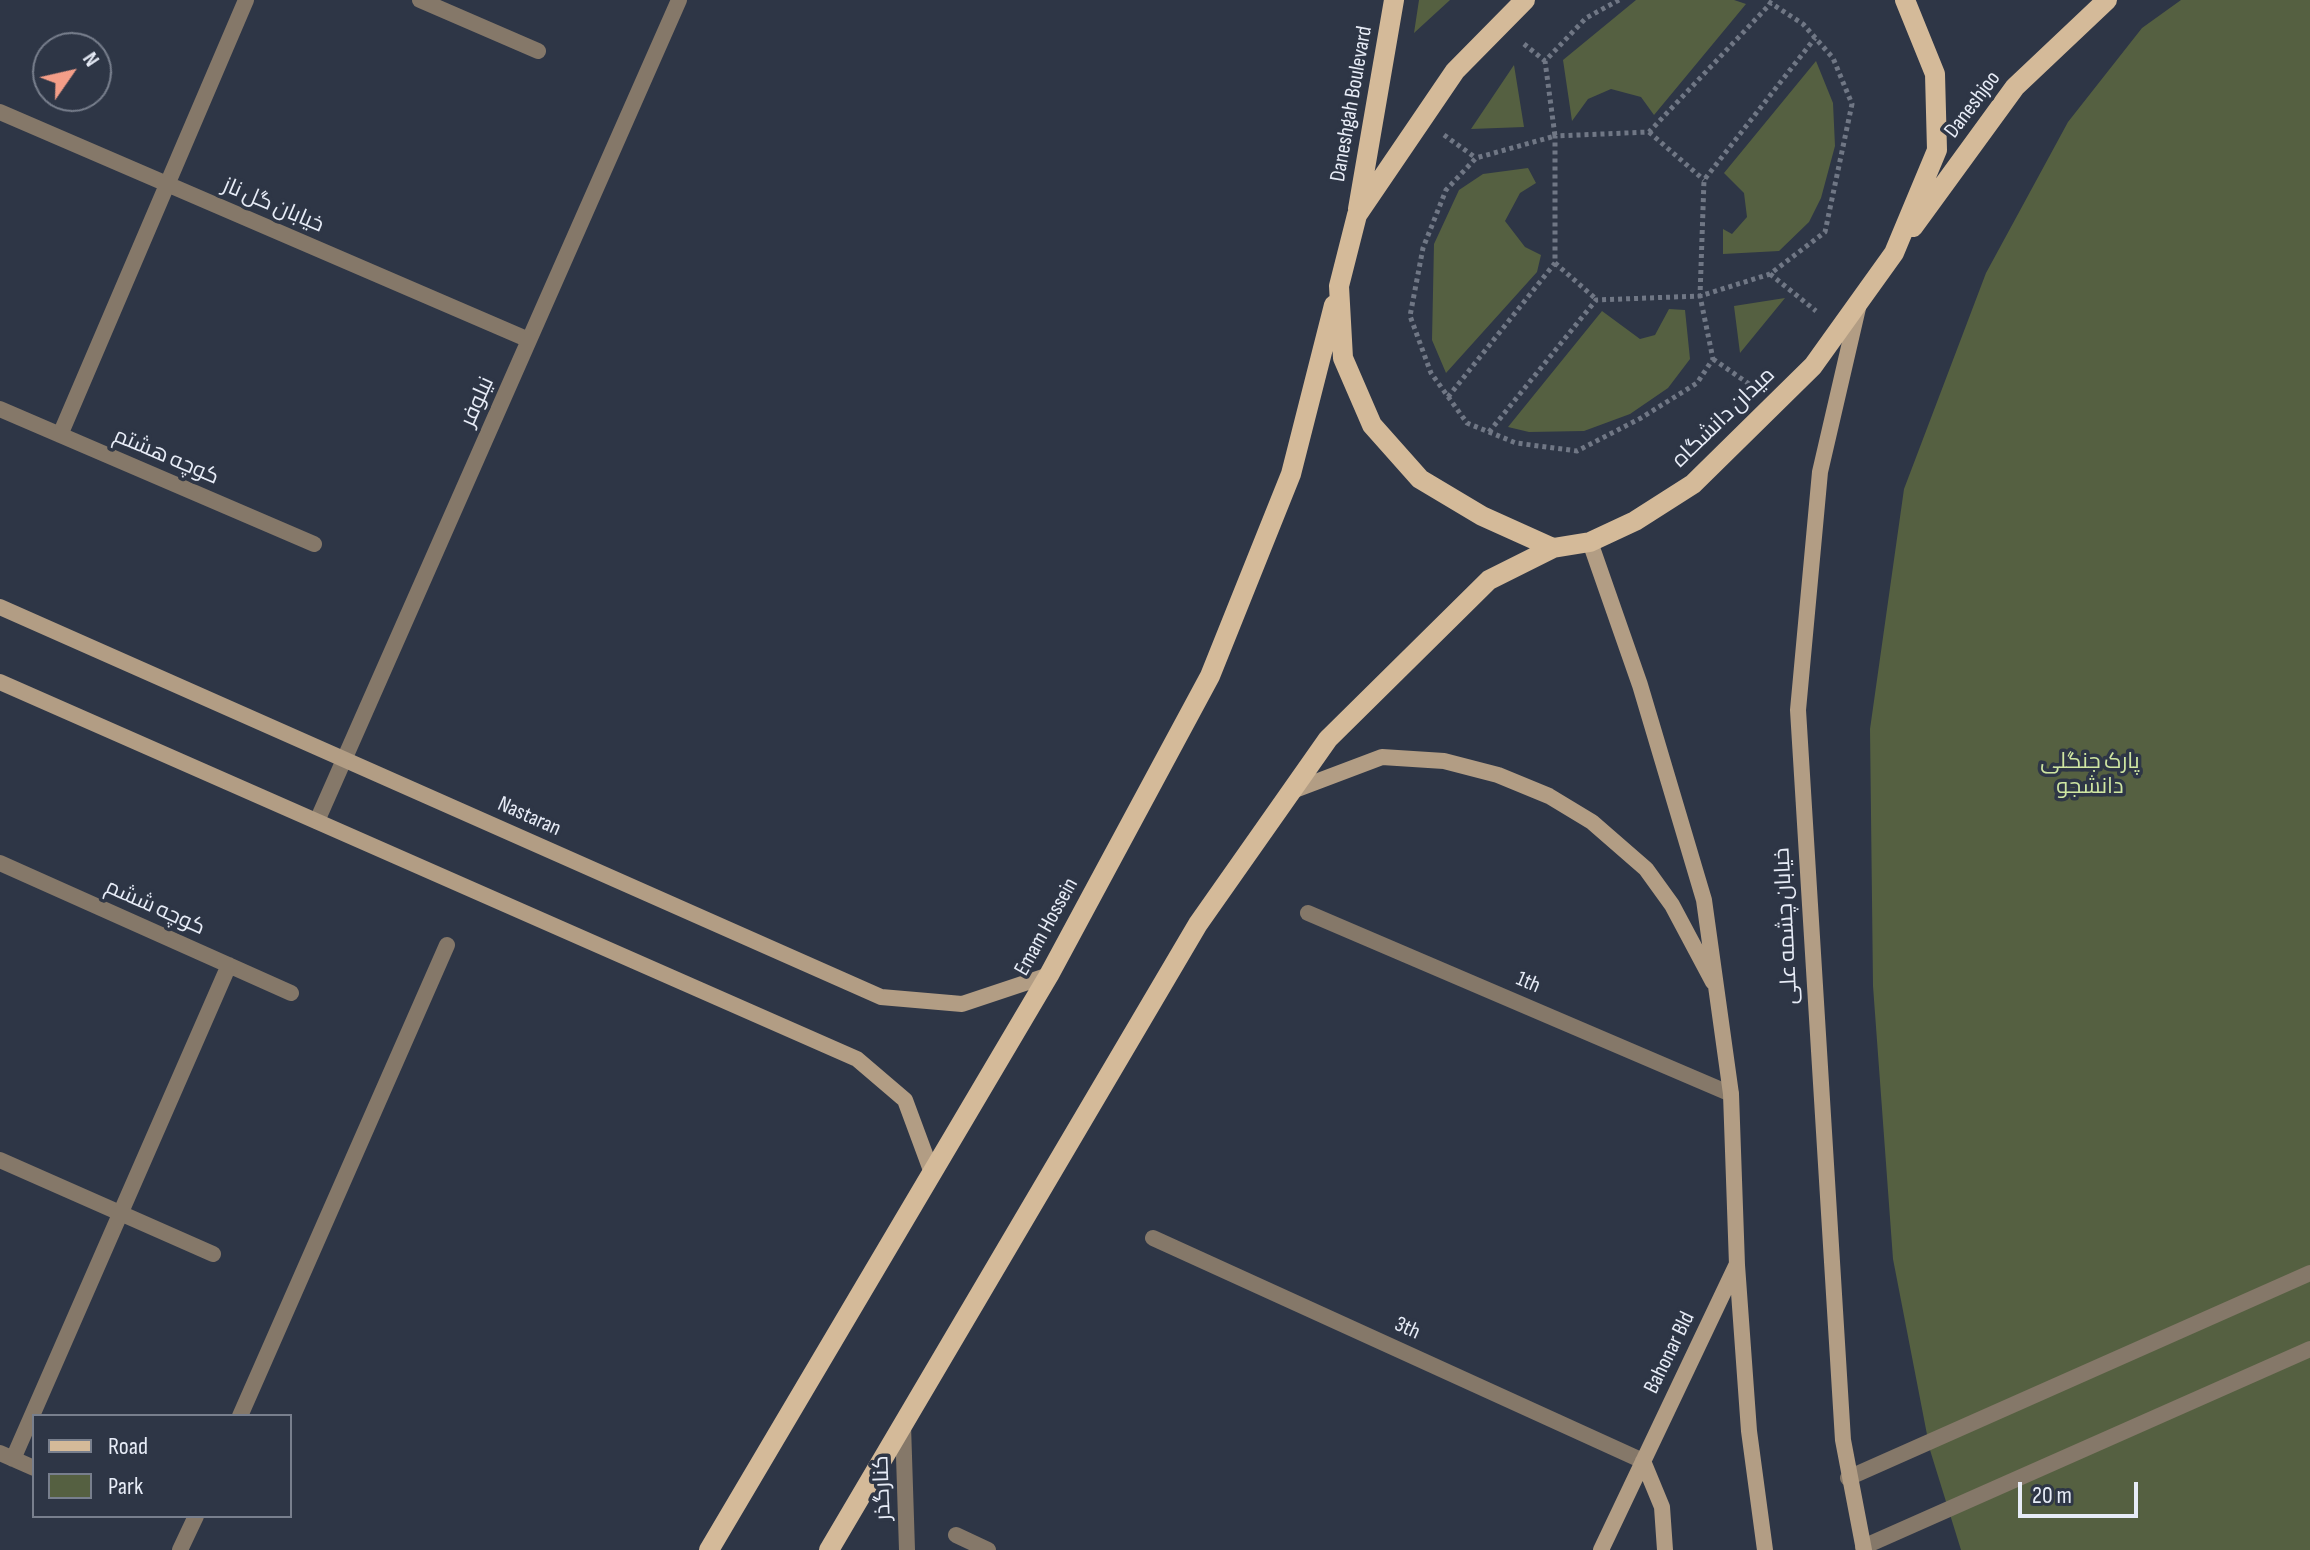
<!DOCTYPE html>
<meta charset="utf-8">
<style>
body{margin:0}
#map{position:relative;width:2310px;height:1550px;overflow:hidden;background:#2e3646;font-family:"Sofia Sans Condensed",sans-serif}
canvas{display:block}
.legend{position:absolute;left:32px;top:1414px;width:260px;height:104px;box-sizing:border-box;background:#2e3646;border:2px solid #787f8d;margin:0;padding:10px 14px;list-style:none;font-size:24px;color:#e7ecf7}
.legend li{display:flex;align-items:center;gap:16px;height:40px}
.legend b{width:40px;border:2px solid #787f8d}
.north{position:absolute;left:32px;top:32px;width:80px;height:80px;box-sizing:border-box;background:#2e3646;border:2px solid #787f8d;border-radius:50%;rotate:56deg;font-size:22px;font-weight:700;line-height:32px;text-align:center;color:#e7ecf7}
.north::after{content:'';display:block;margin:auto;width:28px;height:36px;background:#f49e88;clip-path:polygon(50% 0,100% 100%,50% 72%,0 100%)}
.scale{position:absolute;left:2018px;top:1482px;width:120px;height:36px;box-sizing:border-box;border:4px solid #e7ecf7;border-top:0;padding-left:10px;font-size:24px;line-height:28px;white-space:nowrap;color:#e7ecf7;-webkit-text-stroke:6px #2e3646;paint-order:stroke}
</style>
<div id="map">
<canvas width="2310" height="1550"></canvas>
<ul class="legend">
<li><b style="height:10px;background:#d4ba99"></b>Road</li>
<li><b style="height:22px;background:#556041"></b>Park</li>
</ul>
<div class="north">N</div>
<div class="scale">20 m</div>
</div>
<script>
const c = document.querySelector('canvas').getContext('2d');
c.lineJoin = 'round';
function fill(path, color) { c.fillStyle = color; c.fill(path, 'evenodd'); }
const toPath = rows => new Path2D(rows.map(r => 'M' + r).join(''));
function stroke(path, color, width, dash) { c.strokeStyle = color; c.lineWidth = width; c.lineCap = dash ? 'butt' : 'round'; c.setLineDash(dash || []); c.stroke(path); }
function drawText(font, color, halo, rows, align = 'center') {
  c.font = font + ' "Sofia Sans Condensed",Cairo,sans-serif'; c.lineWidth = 7; c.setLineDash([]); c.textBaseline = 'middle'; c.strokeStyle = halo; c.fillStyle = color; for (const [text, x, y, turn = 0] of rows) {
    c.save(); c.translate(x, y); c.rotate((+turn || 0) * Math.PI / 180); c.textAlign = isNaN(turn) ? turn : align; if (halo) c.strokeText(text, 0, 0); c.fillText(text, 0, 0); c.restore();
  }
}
const green = toPath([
 [1419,0,1450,0,1414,33],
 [1636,0,1734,0,1746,4,1654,115,1641,97,1611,89,1588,99,1572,121,1563,60],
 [2181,0,2310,0,2310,1550,1961,1550,1930,1450,1893,1259,1873,986,1870,729,1904,489,1986,273,2068,122,2142,28],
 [1816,61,1833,103,1835,146,1821,198,1809,222,1779,251,1723,254,1723,229,1732,234,1747,217,1744,193,1724,173],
 [1514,65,1524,127,1471,129],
 [1528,168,1536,183,1520,193,1505,221,1525,247,1541,255,1537,272,1446,373,1432,340,1434,244,1459,190,1483,174],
 [1785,298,1740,353,1734,306],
 [1669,309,1685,310,1690,359,1668,388,1630,414,1584,431,1529,432,1508,427,1602,311,1640,339,1655,335]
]);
const path = toPath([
 [1619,0,1586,18,1545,61,1555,136,1476,158,1446,190,1423,248,1410,316,1431,373,1467,423,1516,443,1577,451,1641,418,1697,383,1713,359,1700,296,1770,274,1825,232,1852,104,1833,58,1803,24,1766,0],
 [1524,44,1545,61],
 [1649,132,1704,180],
 [1444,135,1476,158],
 [1555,263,1596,299],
 [1770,274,1816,311],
 [1713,359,1752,386],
 [1448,397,1555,263,1555,136,1649,132,1771,3],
 [1489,432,1596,300,1700,296,1704,180,1815,38]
]);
const lane = toPath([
 [1848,1478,2310,1273],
 [1863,1547,2310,1349]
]);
const street = toPath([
 [420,0,538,51],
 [0,112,529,340],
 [0,409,314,544],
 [60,435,246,0],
 [317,821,679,0],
 [0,863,291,993],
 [1308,913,1731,1094],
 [0,1160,213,1254],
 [1153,1238,1643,1461],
 [240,1416,447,945],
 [903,1425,907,1550],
 [0,1453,34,1468],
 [13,1459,229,965],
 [956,1535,988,1550],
 [180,1550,196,1516]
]);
const secondary = toPath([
 [1858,308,1820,472,1798,710,1843,1440,1864,1550],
 [1590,542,1640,685,1704,900,1731,1094,1737,1265,1749,1431,1765,1550],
 [0,607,881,997,962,1004,1049,975],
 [0,682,857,1059,905,1100,932,1173],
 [1292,791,1382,757,1444,761,1498,775,1549,796,1592,822,1646,869,1672,905,1713,982],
 [1643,1461,1662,1507,1665,1550],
 [1601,1550,1736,1266]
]);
const primary = toPath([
 [1525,0,1455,71,1357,215,1339,286,1343,358,1372,425,1420,479,1482,516,1553,548,1590,542,1635,521,1693,484,1813,366,1894,253,1937,150,1935,74,1905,0],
 [1358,209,1394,0],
 [1913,227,2015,87,2107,0],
 [709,1550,1049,975,1210,676,1291,474,1334,305],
 [829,1550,1198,924,1328,739,1489,580,1553,548]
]);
const streetNames = [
 ["Daneshgah Boulevard",1352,104,-80],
 ["Daneshjoo",1973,105,-53],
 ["خیابان گل ناز",273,206,23],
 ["نیلوفر",478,402,-66],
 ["میدان دانشگاه",1724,418,-44],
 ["کوچه هشتم",166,457,23],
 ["Nastaran",529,817,24],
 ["کوچه ششم",155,908,24],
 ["خیابان چشمه علی",1787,926,-93],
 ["Emam Hossein",1047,927,-61],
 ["1th",1528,983,23],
 ["3th",1407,1329,24],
 ["Bahonar Bld",1670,1353,-64],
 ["کنارگذر",883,1488,-92]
];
const parkNames = [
 ["پارک جنگلی",2090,762],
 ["دانشجو",2090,787]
];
fill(green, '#556041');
stroke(path, '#707785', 5, [4, 4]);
stroke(lane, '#857869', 16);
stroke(street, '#857869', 16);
stroke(secondary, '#b29d84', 16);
stroke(primary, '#d4ba99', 20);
drawText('22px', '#e7ecf7', '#2e3646', streetNames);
drawText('22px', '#cfe6a2', '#2e3646', parkNames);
</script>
